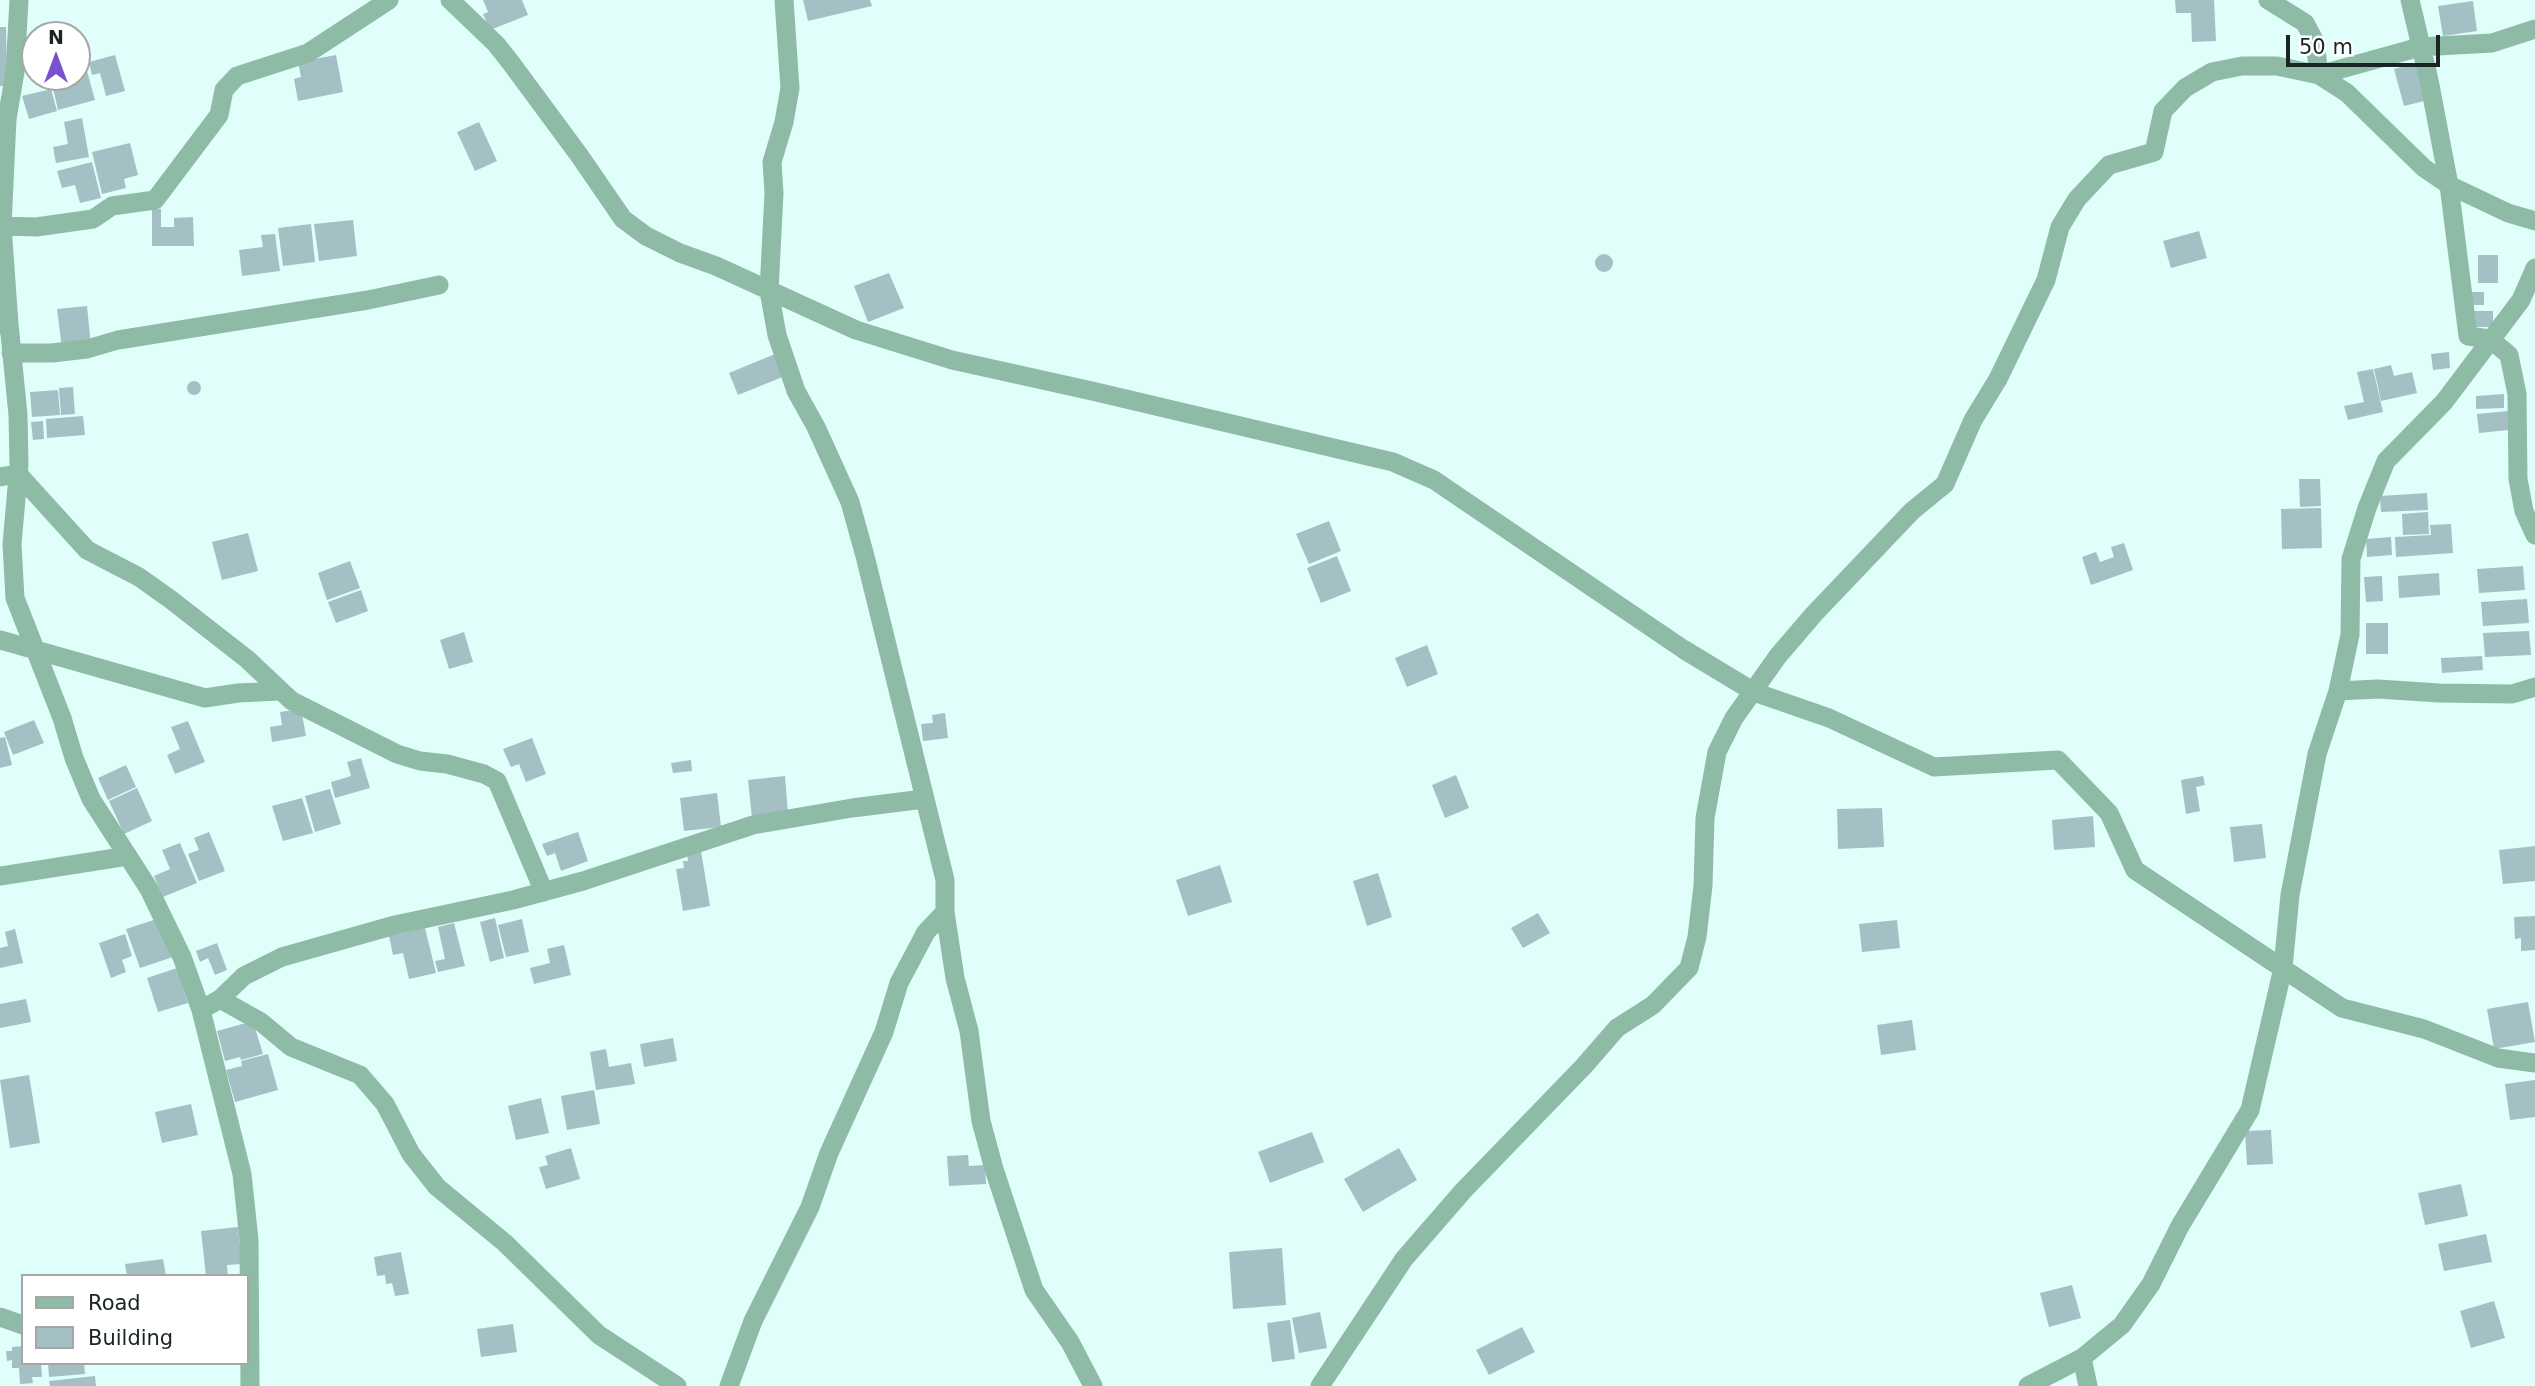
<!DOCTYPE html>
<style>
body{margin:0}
#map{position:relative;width:2535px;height:1386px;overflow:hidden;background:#e0fefa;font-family:"DejaVu Sans",sans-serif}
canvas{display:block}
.legend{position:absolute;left:21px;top:1274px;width:228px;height:91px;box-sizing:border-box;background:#fff;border:2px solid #a3a8a7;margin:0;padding:9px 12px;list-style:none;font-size:21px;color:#1a2523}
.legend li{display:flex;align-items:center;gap:14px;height:35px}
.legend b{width:35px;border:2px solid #a3a8a7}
.north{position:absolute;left:21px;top:21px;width:70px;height:70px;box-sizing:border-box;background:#fff;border:2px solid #a3a8a7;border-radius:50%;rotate:0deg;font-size:19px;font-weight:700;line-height:28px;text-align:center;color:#1a2523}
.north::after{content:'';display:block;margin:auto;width:24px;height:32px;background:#7951ca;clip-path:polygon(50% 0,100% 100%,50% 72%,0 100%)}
.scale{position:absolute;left:2286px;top:35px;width:154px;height:32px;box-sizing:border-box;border:4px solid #1a2523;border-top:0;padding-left:9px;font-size:21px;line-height:24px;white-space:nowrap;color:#1a2523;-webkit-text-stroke:5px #fff;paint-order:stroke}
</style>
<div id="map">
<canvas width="2535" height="1386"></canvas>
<ul class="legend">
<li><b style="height:9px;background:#8ebba6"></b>Road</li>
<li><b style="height:19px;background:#a4c0c5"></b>Building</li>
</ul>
<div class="north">N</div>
<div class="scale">50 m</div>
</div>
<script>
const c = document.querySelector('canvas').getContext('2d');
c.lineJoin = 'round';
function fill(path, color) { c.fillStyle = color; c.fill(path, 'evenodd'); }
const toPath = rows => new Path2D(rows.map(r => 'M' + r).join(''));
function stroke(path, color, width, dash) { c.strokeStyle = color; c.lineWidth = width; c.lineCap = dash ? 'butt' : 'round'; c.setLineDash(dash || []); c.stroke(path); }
const building = toPath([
 [483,0,522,0,528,15,490,30,483,14,488,12],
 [803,0,870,0,872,6,808,21],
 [2175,0,2214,0,2216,41,2192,42,2191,13,2176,13],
 [2473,1,2477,31,2443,36,2438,6],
 [0,27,6,27,7,86,0,86],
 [115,55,125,91,106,96,100,73,92,75,89,62],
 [336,55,343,92,298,101,294,79,301,77,298,62],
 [2418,63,2428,100,2404,106,2394,69],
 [85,64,95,100,58,110,53,88,74,82,72,77,77,77,77,66],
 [51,89,57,111,29,119,22,96],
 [82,118,89,157,56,163,53,147,68,144,64,122],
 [479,122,497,161,475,171,457,132],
 [130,143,138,175,124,179,126,188,102,194,92,152],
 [92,162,101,198,80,203,75,185,62,188,57,171],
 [152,209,161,209,161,227,174,227,174,218,193,217,194,246,152,246],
 [353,220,357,256,319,261,314,224],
 [311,224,315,262,283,266,278,228],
 [2199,231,2207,258,2171,268,2163,241],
 [275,234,280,271,242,276,239,250,263,247,261,235],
 '1595 263a9 9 0 1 1 18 0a9 9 0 1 1-18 0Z',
 [2478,255,2498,255,2498,283,2478,283],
 [889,273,904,308,868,322,854,286],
 [2470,292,2484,292,2484,305,2470,305],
 [87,306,91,346,62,349,57,309],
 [2470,311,2493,311,2493,327,2470,327],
 [2449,352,2450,368,2433,370,2431,354],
 [775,354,785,376,738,395,729,373],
 [2391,365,2394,376,2412,372,2417,393,2381,401,2374,369],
 [2373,369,2383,412,2348,420,2344,406,2364,402,2357,372],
 '187 388a7 7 0 1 1 14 0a7 7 0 1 1-14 0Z',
 [73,387,75,414,61,415,59,388],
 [58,390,60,415,32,417,30,392],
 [2504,394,2504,408,2476,409,2476,396],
 [2508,411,2509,430,2479,433,2477,414],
 [83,416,85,435,47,438,46,419],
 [43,421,44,439,33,440,31,422],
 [2299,479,2320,479,2321,506,2300,507],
 [2427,493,2428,510,2381,512,2380,496],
 [2321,508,2322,548,2282,549,2281,509],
 [2428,512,2429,534,2403,535,2402,514],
 [1329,521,1341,551,1309,564,1296,534],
 [2451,524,2453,553,2396,557,2395,537,2431,535,2430,525],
 [248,533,258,571,222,580,212,542],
 [2391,537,2392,555,2367,557,2366,539],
 [2124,543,2133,570,2091,585,2082,557,2096,552,2100,562,2114,557,2111,547],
 [1337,556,1351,591,1321,603,1307,568],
 [350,561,360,588,327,600,318,573],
 [2523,566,2525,590,2479,593,2477,569],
 [2439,573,2440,595,2399,598,2398,576],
 [2382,576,2383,601,2366,602,2364,577],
 [361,590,368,611,336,623,328,602],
 [2527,599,2529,623,2483,626,2481,602],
 [2366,623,2388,623,2388,654,2366,654],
 [2529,631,2531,655,2485,657,2483,633],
 [464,632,473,662,449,669,440,640],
 [1427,645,1438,674,1407,687,1395,658],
 [2482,656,2483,670,2442,673,2441,658],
 [301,709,306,736,272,742,270,727,282,725,280,712],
 [945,713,948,738,923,741,921,724,933,723,932,715],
 [34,720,44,743,13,755,4,732],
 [188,721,205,762,175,774,167,755,180,749,171,727],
 [5,737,12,765,0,768,0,738],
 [532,738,546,774,526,782,519,764,511,767,503,749],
 [361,758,370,788,335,798,331,782,351,776,347,762],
 [691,760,692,771,673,773,671,763],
 [126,765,136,787,108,800,98,778],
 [1456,775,1469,808,1445,818,1432,785],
 [785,776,788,814,752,818,748,780],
 [2203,776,2205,785,2196,787,2200,811,2186,814,2181,780],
 [137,788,152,821,124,834,109,801],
 [330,789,341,824,315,832,305,796],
 [717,793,721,827,684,831,680,798],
 [302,798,313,833,283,841,272,806],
 [1882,808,1884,847,1838,849,1837,809],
 [2093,816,2095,847,2054,850,2052,820],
 [2262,824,2266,858,2234,862,2230,827],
 [209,832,225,871,199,881,188,854,199,850,194,838],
 [578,832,588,861,561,871,555,853,547,856,542,844],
 [180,843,197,883,163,897,154,876,170,869,162,850],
 [2535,846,2535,881,2503,884,2499,850],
 [701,851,710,906,683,911,676,869,684,868,683,861,688,861,687,854],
 [1220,865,1232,902,1188,916,1176,880],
 [1378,873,1392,917,1367,926,1353,881],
 [1538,913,1550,933,1523,948,1511,928],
 [2535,916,2535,950,2521,951,2521,938,2515,939,2514,917],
 [160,918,173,957,140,968,126,929],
 [495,918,504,958,490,962,480,922],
 [522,919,529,952,506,957,498,925],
 [1897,920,1900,948,1862,952,1859,924],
 [454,923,465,966,438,972,435,961,445,959,438,927],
 [425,928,436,973,409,979,403,953,393,955,389,936],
 [15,929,23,963,0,968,0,948,8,946,5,932],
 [125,934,132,956,122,960,126,972,111,978,99,943],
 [217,943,227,970,215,975,208,958,200,962,196,951],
 [564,945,571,975,534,984,530,968,550,963,547,949],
 [177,968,188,1003,158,1012,147,978],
 [26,999,31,1022,0,1028,0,1004],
 [2528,1002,2535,1042,2494,1049,2487,1009],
 [1912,1020,1916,1050,1881,1055,1877,1025],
 [253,1021,263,1054,241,1060,240,1057,225,1061,217,1031],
 [673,1038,677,1061,644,1067,640,1044],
 [606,1049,609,1067,631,1063,635,1084,596,1090,590,1052],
 [268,1054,278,1090,235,1102,226,1070,242,1066,241,1061],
 [29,1075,40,1143,10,1148,0,1080],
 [2535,1080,2535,1117,2510,1120,2505,1084],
 [594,1090,600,1124,567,1130,561,1096],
 [541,1098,549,1133,516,1140,508,1106],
 [191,1104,198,1135,162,1143,155,1112],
 [2271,1130,2273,1164,2247,1165,2245,1131],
 [1312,1132,1324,1162,1270,1183,1258,1152],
 [571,1148,580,1179,546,1189,539,1167,548,1165,545,1156],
 [1399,1148,1417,1180,1363,1212,1344,1179],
 [968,1155,969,1166,985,1165,986,1184,949,1186,947,1156],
 [2461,1184,2468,1216,2425,1225,2418,1193],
 [238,1227,242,1264,227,1265,228,1276,206,1276,201,1231],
 [2486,1234,2492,1262,2444,1271,2438,1244],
 [1282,1248,1286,1305,1233,1309,1229,1252],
 [401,1252,409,1294,395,1296,392,1283,386,1284,385,1275,377,1276,374,1257],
 [163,1259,166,1276,127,1276,125,1264],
 [2072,1285,2081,1318,2049,1327,2040,1293],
 [2494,1301,2505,1338,2471,1348,2460,1311],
 [1320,1312,1327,1348,1299,1353,1292,1318],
 [1290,1320,1295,1359,1272,1362,1267,1323],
 [513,1324,517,1352,481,1357,477,1329],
 [1522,1327,1535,1352,1489,1375,1476,1350],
 [23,1346,23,1363,41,1363,42,1377,32,1377,33,1383,20,1384,19,1368,12,1368,12,1360,7,1361,6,1351,12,1351,12,1347],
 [48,1363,84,1363,85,1374,49,1377],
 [95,1376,96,1386,50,1386,49,1381]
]);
const street = toPath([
 [450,0,496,44,511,63,579,155,623,219,646,236,680,253,716,266,856,330,952,360,1092,391,1393,462,1434,480,1683,649,1754,692,1829,718,1934,767,2058,760,2109,813,2135,870,2342,1008,2424,1029,2498,1058,2535,1063],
 [784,0,790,88,784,122,772,162,774,193,769,291,777,335,796,391,816,427,850,502,865,556,945,880,945,912,955,978,969,1031,981,1121,994,1169,1034,1290,1070,1342,1093,1386],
 [2268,0,2305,23,2315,42,2319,75,2420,47,2492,43,2535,29],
 [2410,0,2429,80,2449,185,2468,336,2490,339,2509,355,2517,394,2518,479,2524,511,2535,535],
 [2,226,36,227,93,219,112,206,155,200,219,115,224,90,237,76,308,53,389,0],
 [9,324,18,415,19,465,12,544,15,598,62,718,74,758,91,799,149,889,182,957,201,1010,242,1174,249,1240,250,1386],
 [0,325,9,324,2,226,7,119,15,72,19,0],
 [11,353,52,353,87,349,118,340,368,300,439,285],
 [0,477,18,474,87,550,139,577,170,599,247,659,281,691],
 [0,640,205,698,238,693,281,691,292,701,397,754,420,761,447,764,484,774,497,781,544,892],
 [2338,691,2378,689,2439,693,2512,694,2535,687],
 [0,876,128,856],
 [220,999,261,1022,291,1047,360,1075,385,1104,411,1154,437,1187,505,1243,599,1335,677,1386],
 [201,1010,220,999,244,976,282,957,395,925,513,900,583,881,753,825,852,808,924,799],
 [0,1317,23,1325],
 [2082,1358,2088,1386],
 [729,1386,753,1321,810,1207,829,1153,884,1032,899,983,926,932,945,912],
 [1320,1386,1404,1259,1463,1191,1584,1066,1617,1028,1653,1005,1689,968,1697,937,1703,886,1705,818,1717,752,1734,718,1778,656,1814,614,1912,511,1945,484,1973,420,1998,379,2046,280,2060,227,2077,199,2109,165,2154,152,2163,111,2185,88,2212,72,2242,66,2277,66,2319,75,2347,93,2424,168,2449,185,2508,213,2535,221],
 [2028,1386,2082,1358,2122,1325,2151,1284,2180,1226,2250,1110,2283,968,2290,895,2317,754,2338,691,2350,635,2351,559,2367,508,2386,461,2444,402,2521,300,2535,268]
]);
fill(building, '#a4c0c5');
stroke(street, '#8ebba6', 19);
</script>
